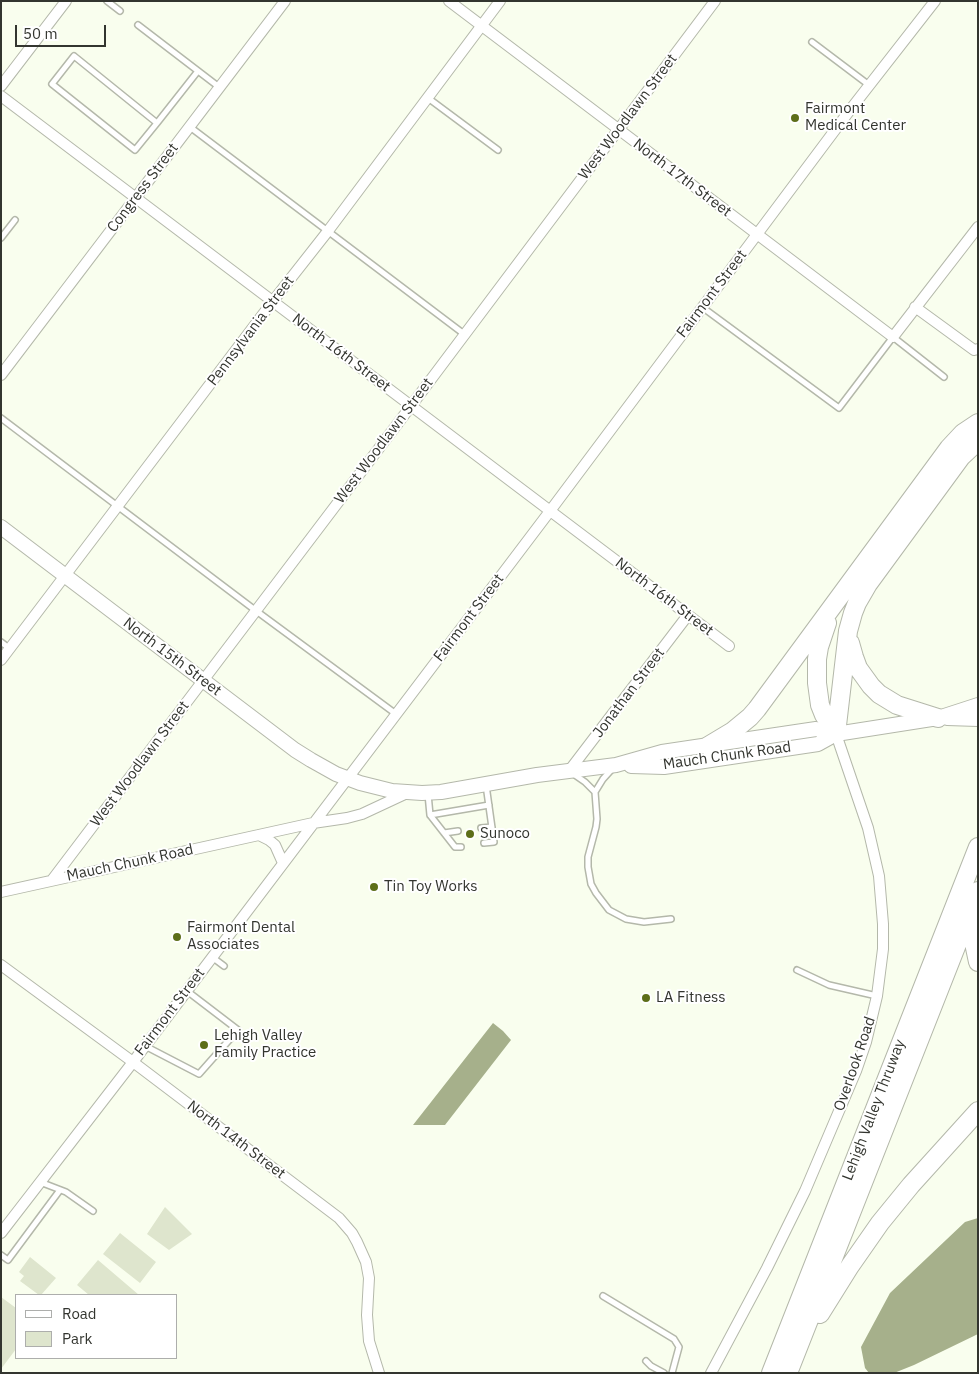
<!DOCTYPE html>
<style>
body{margin:0}
#map{position:relative;width:979px;height:1374px;overflow:hidden;background:#f9feee;font-family:"IBM Plex Sans",sans-serif}
canvas{display:block}
.frame{position:absolute;inset:0;border:2px solid #33352f;pointer-events:none}
.legend{position:absolute;left:15px;top:1294px;width:162px;height:65px;box-sizing:border-box;background:#fff;border:1px solid #adaeac;margin:0;padding:6px 9px;list-style:none;font-size:15px;color:#33352f}
.legend li{display:flex;align-items:center;gap:10px;height:25px}
.legend b{width:25px;border:1px solid #adaeac}
.scale{position:absolute;left:15px;top:25px;width:91px;height:22px;box-sizing:border-box;border:2px solid #33352f;border-top:0;padding-left:6px;font-size:15px;line-height:18px;white-space:nowrap;color:#33352f;-webkit-text-stroke:4px #fff;paint-order:stroke}
</style>
<div id="map">
<canvas width="979" height="1374"></canvas>
<div class="frame"></div>
<ul class="legend">
<li><b style="height:6px;background:#fff"></b>Road</li>
<li><b style="height:14px;background:#dee5cd"></b>Park</li>
</ul>
<div class="scale">50 m</div>
</div>
<script>
const c = document.querySelector('canvas').getContext('2d');
c.lineJoin = 'round';
function fill(path, color) { c.fillStyle = color; c.fill(path, 'evenodd'); }
const toPath = rows => new Path2D(rows.map(r => 'M' + r).join(''));
function stroke(path, color, width, dash) { c.strokeStyle = color; c.lineWidth = width; c.lineCap = dash ? 'butt' : 'round'; c.setLineDash(dash || []); c.stroke(path); }
function drawText(font, color, halo, rows, align = 'center') {
  c.font = font + ' "IBM Plex Sans",sans-serif'; c.lineWidth = 4; c.setLineDash([]); c.textBaseline = 'middle'; c.strokeStyle = halo; c.fillStyle = color; for (const [text, x, y, turn = 0] of rows) {
    c.save(); c.translate(x, y); c.rotate((+turn || 0) * Math.PI / 180); c.textAlign = isNaN(turn) ? turn : align; if (halo) c.strokeText(text, 0, 0); c.fillText(text, 0, 0); c.restore();
  }
}
const green = toPath([
 [165,1207,192,1234,169,1250,147,1234],
 [120,1233,156,1262,140,1283,103,1254],
 [30,1257,56,1278,41,1295,39,1295,20,1281,24,1276,19,1272],
 [98,1260,139,1295,89,1295,77,1285],
 [1,1297,16,1308,16,1349,1,1369]
]);
const water = toPath([
 [493,1023,503,1031,511,1040,445,1125,413,1125],
 [978,1218,978,1334,914,1365,894,1373,869,1373,865,1368,861,1347,890,1293,965,1222]
]);
const lane = toPath([
 [107,1,120,11],
 [138,25,219,87],
 [812,42,869,85],
 [428,98,498,150],
 [157,123,135,150,52,84,74,56,157,123,198,71],
 [190,127,464,334],
 [1,238,15,220],
 [702,307,839,408,893,337,944,377],
 [1,418,255,610,396,714],
 [1,642,10,649],
 [572,773,585,782,595,792,597,819,596,827,588,857,588,867,591,884,596,893,609,910,626,919,644,922,671,919],
 [595,792,603,779,612,769],
 [428,794,430,815,455,847,461,847],
 [430,815,489,805],
 [481,828,492,827],
 [444,833,458,831],
 [484,843,494,842,486,785],
 [212,957,224,966],
 [797,970,829,985,877,996],
 [145,1046,199,1074,238,1030,187,991],
 [40,1182,66,1192,93,1211],
 [1,1255,8,1260,60,1190],
 [603,1296,674,1339,679,1347,672,1373],
 [646,1361,651,1366,664,1373]
]);
const street = toPath([
 [449,1,893,337,978,227],
 [1,86,66,1],
 [1,96,729,646],
 [915,307,974,350,978,349],
 [1,375,285,1],
 [1,660,273,301,328,231,500,1],
 [569,771,688,615],
 [259,835,269,840,275,845,283,863],
 [52,880,411,406,715,1],
 [1,892,313,823,347,818,362,814,407,793],
 [1,965,133,1062,339,1218,352,1233,357,1242,366,1262,369,1278,367,1315,369,1341,379,1373],
 [1,1233,133,1062,550,511,850,110,935,1],
 [711,1373,767,1268,805,1191,856,1071,866,1042,877,996,883,949,883,924,879,876,868,828,836,734]
]);
const secondary = toPath([
 [1,527,295,750,311,760,336,774,360,783,392,791,422,793,441,792,537,775,616,765,662,752,816,729,836,734,938,718,978,705],
 [947,718,978,719],
 [631,766,664,767,818,744,836,734]
]);
const highway = toPath([
 [827,623,819,647,817,659,817,683,820,705,824,715,836,734],
 [850,643,854,657,858,668,871,686,879,694,897,705,938,718],
 [836,734,848,631,853,613,857,603,868,584,961,457,978,441],
 [708,746,733,731,750,717,757,709,949,448,963,433,978,423],
 [976,912,974,943,978,962],
 [820,1314,850,1266,880,1223,911,1185,978,1111],
 [771,1373,978,847],
 [788,1373,978,891]
]);
const markers = [
 [795,118,5,"#5d6e19"],
 [470,834,5,"#5d6e19"],
 [374,887,5,"#5d6e19"],
 [177,937,5,"#5d6e19"],
 [646,998,5,"#5d6e19"],
 [204,1045,5,"#5d6e19"]
];
const poiNames = [
 ["Fairmont",805,109],
 ["Medical Center",805,126],
 ["Sunoco",480,834],
 ["Tin Toy Works",384,887],
 ["Fairmont Dental",187,928],
 ["Associates",187,945],
 ["LA Fitness",656,998],
 ["Lehigh Valley",214,1036],
 ["Family Practice",214,1053]
];
const streetNames = [
 ["West Woodlawn Street",628,117,-53],
 ["North 17th Street",682,178,37],
 ["Congress Street",143,188,-53],
 ["Fairmont Street",712,294,-53],
 ["Pennsylvania Street",251,331,-53],
 ["North 16th Street",341,353,37],
 ["West Woodlawn Street",384,441,-53],
 ["North 16th Street",664,597,37],
 ["Fairmont Street",469,618,-53],
 ["North 15th Street",172,657,37],
 ["Jonathan Street",629,693,-53],
 ["Mauch Chunk Road",727,756,-8],
 ["West Woodlawn Street",140,764,-53],
 ["Mauch Chunk Road",130,863,-12],
 ["Fairmont Street",170,1012,-53],
 ["Overlook Road",855,1064,-71],
 ["Lehigh Valley Thruway",874,1110,-69],
 ["North 14th Street",236,1140,37]
];
fill(green, '#dee5cd');
fill(water, '#a6b08b');
stroke(lane, '#b4b8aa', 8);
stroke(street, '#b4b8aa', 12);
stroke(secondary, '#b4b8aa', 16);
stroke(highway, '#b4b8aa', 20);
stroke(lane, '#fff', 5);
stroke(street, '#fff', 10);
stroke(secondary, '#fff', 14);
stroke(highway, '#fff', 18);
for (const [x, y, r, color] of markers) { const dot = new Path2D(); dot.arc(x, y, r, 0, 2 * Math.PI); c.fillStyle = color; c.fill(dot); stroke(dot, '#fff', 2); }
drawText('15px', '#33352f', '#fff', poiNames, 'left');
drawText('15px', '#33352f', '#fff', streetNames);
</script>
